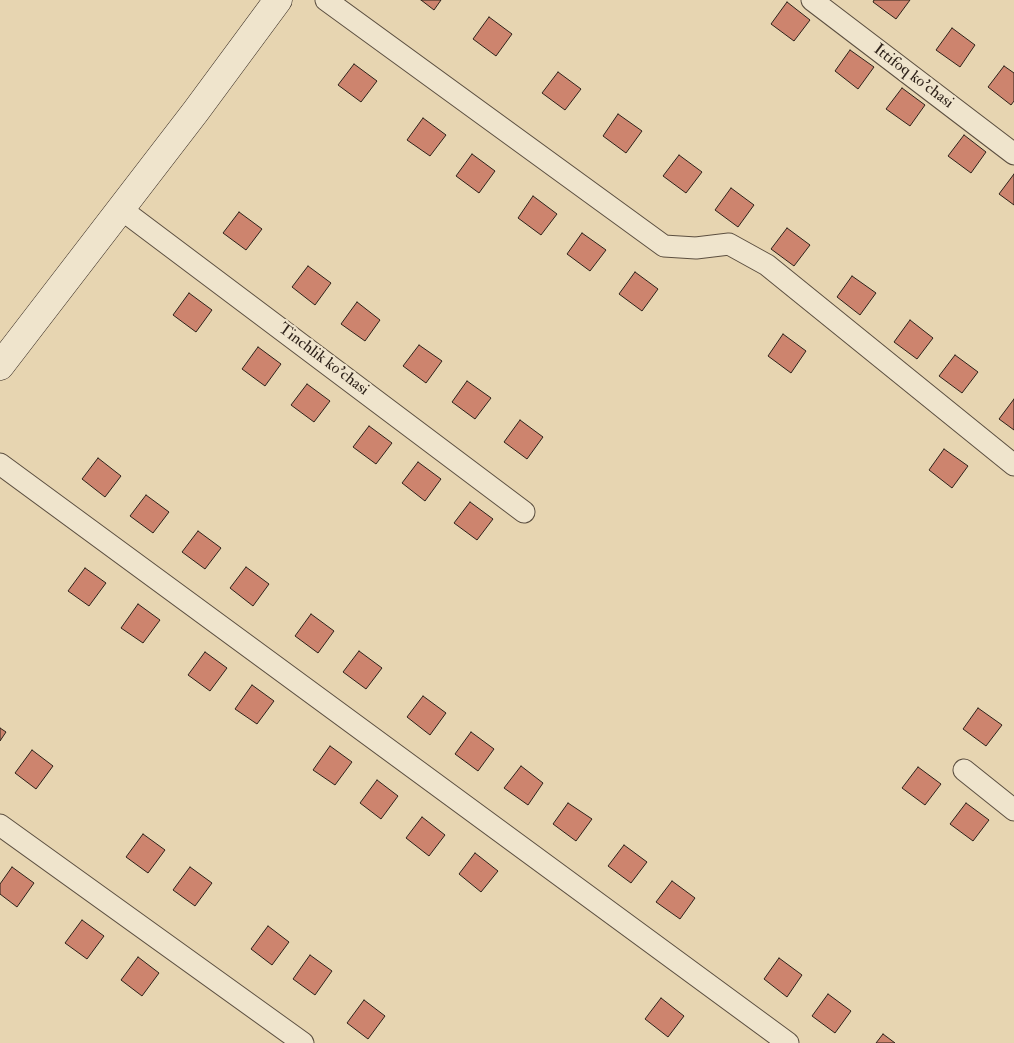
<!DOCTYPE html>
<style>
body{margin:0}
canvas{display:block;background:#e7d5b1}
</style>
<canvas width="1014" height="1043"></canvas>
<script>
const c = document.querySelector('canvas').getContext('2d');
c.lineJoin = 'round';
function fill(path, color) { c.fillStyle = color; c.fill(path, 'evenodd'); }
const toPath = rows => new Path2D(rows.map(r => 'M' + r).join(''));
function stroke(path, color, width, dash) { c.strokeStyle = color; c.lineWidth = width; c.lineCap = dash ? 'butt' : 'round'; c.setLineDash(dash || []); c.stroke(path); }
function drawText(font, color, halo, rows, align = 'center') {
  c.font = font + ' "IM FELL Double Pica",serif'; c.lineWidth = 4.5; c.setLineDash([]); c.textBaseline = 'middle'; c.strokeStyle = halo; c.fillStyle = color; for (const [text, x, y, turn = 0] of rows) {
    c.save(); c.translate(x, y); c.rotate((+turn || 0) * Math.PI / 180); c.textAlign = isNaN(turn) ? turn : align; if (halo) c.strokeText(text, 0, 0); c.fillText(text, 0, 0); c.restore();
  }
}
const building = toPath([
 [421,0,441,0,434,10,421,0],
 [874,0,910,0,896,19,873,2,874,0],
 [787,2,810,20,794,41,771,24,787,2],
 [489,17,512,34,496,56,473,39,489,17],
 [952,28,975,45,960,67,936,50,952,28],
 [850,50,874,67,858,89,835,71,850,50],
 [354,64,377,81,361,102,338,85,354,64],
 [1004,66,1014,73,1014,101,1011,105,988,87,1004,66],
 [558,72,581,89,565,110,542,93,558,72],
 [902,88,925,105,910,126,886,109,902,88],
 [618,114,642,131,626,153,603,136,618,114],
 [423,118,446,135,430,156,407,140,423,118],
 [964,135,986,152,971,173,948,156,964,135],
 [472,154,495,171,479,193,456,176,472,154],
 [679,155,702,172,686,193,663,176,679,155],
 [1014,174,1014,205,999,194,1014,174],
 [731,188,754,205,738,227,715,210,731,188],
 [533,196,557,214,541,235,518,218,533,196],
 [239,212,262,229,246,250,223,233,239,212],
 [787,228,810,245,794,266,771,249,787,228],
 [582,233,606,250,590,271,567,254,582,233],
 [308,266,331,283,315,305,292,287,308,266],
 [635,272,658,289,642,311,619,294,635,272],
 [852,276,876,293,860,315,837,297,852,276],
 [189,293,212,310,196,332,173,315,189,293],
 [357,302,380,320,365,341,341,324,357,302],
 [910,320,933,338,917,359,894,342,910,320],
 [783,334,806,351,791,373,768,356,783,334],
 [419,345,442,361,426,383,403,366,419,345],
 [258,347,281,364,265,386,242,369,258,347],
 [955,355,978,372,962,393,939,376,955,355],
 [467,381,491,398,475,419,452,402,467,381],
 [307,384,330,401,314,422,291,405,307,384],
 [1014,399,1014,430,999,419,1014,399],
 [520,420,543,437,527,459,504,442,520,420],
 [369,426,392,443,376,464,353,447,369,426],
 [944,449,968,466,952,488,929,470,944,449],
 [98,458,121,476,105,497,82,479,98,458],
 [418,462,441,479,425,501,402,483,418,462],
 [146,495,169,512,153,533,130,516,146,495],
 [470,502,493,519,477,540,454,523,470,502],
 [198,531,221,548,205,569,182,552,198,531],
 [246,567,269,584,253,606,230,588,246,567],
 [85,568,106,583,89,606,68,591,85,568],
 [138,604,160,620,143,643,121,628,138,604],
 [311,614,334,631,318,653,295,636,311,614],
 [359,651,382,668,366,689,343,672,359,651],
 [205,652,227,668,210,691,188,675,205,652],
 [252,685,274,701,257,724,235,709,252,685],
 [423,696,446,713,430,735,407,717,423,696],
 [978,708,1002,725,986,746,963,729,978,708],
 [0,728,6,732,0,741,0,728],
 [471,732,494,749,478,771,455,754,471,732],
 [330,746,352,762,335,785,313,770,330,746],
 [32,750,53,766,36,789,15,773,32,750],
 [521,766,543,783,528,805,504,788,521,766],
 [918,767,941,784,925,805,902,788,918,767],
 [377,780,398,796,381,819,360,803,377,780],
 [568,803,592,819,576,841,553,824,568,803],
 [966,803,989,820,973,841,950,824,966,803],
 [422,817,445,835,429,856,406,838,422,817],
 [143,834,165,850,148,873,126,857,143,834],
 [624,845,647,862,631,883,608,866,624,845],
 [475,853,498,871,481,892,459,874,475,853],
 [12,867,34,883,17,907,0,894,0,884,12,867],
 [190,867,212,883,195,906,173,890,190,867],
 [672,881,695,898,680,919,656,902,672,881],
 [82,920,104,936,87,959,65,943,82,920],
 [268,926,289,942,272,965,251,949,268,926],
 [310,955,332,971,315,995,293,979,310,955],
 [138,957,159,973,142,996,121,980,138,957],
 [779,958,802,975,787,997,764,979,779,958],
 [828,994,851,1011,835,1033,812,1016,828,994],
 [661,998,684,1016,668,1037,645,1019,661,998],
 [364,1000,385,1016,368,1039,347,1023,364,1000],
 [883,1034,895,1043,876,1043,883,1034]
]);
const street = toPath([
 [326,0,664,246,696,248,729,244,767,265,1014,465],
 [812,0,1014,154],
 [121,209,524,512],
 [0,464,788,1043],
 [964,770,1014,810],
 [0,825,303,1043]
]);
const secondary = toPath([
 [0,366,196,111,278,0]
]);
const streetNames = [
 ["Ittifoq ko'chasi",913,77,37],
 ["Tinchlik ko'chasi",323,360,37]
];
fill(building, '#cd846e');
stroke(building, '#2e221a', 1);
stroke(street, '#5c4f40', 23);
stroke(secondary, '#2e221a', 29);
stroke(street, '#efe4cc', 21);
stroke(secondary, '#efe4cc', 28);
drawText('16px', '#2e221a', '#efe4cc', streetNames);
</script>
